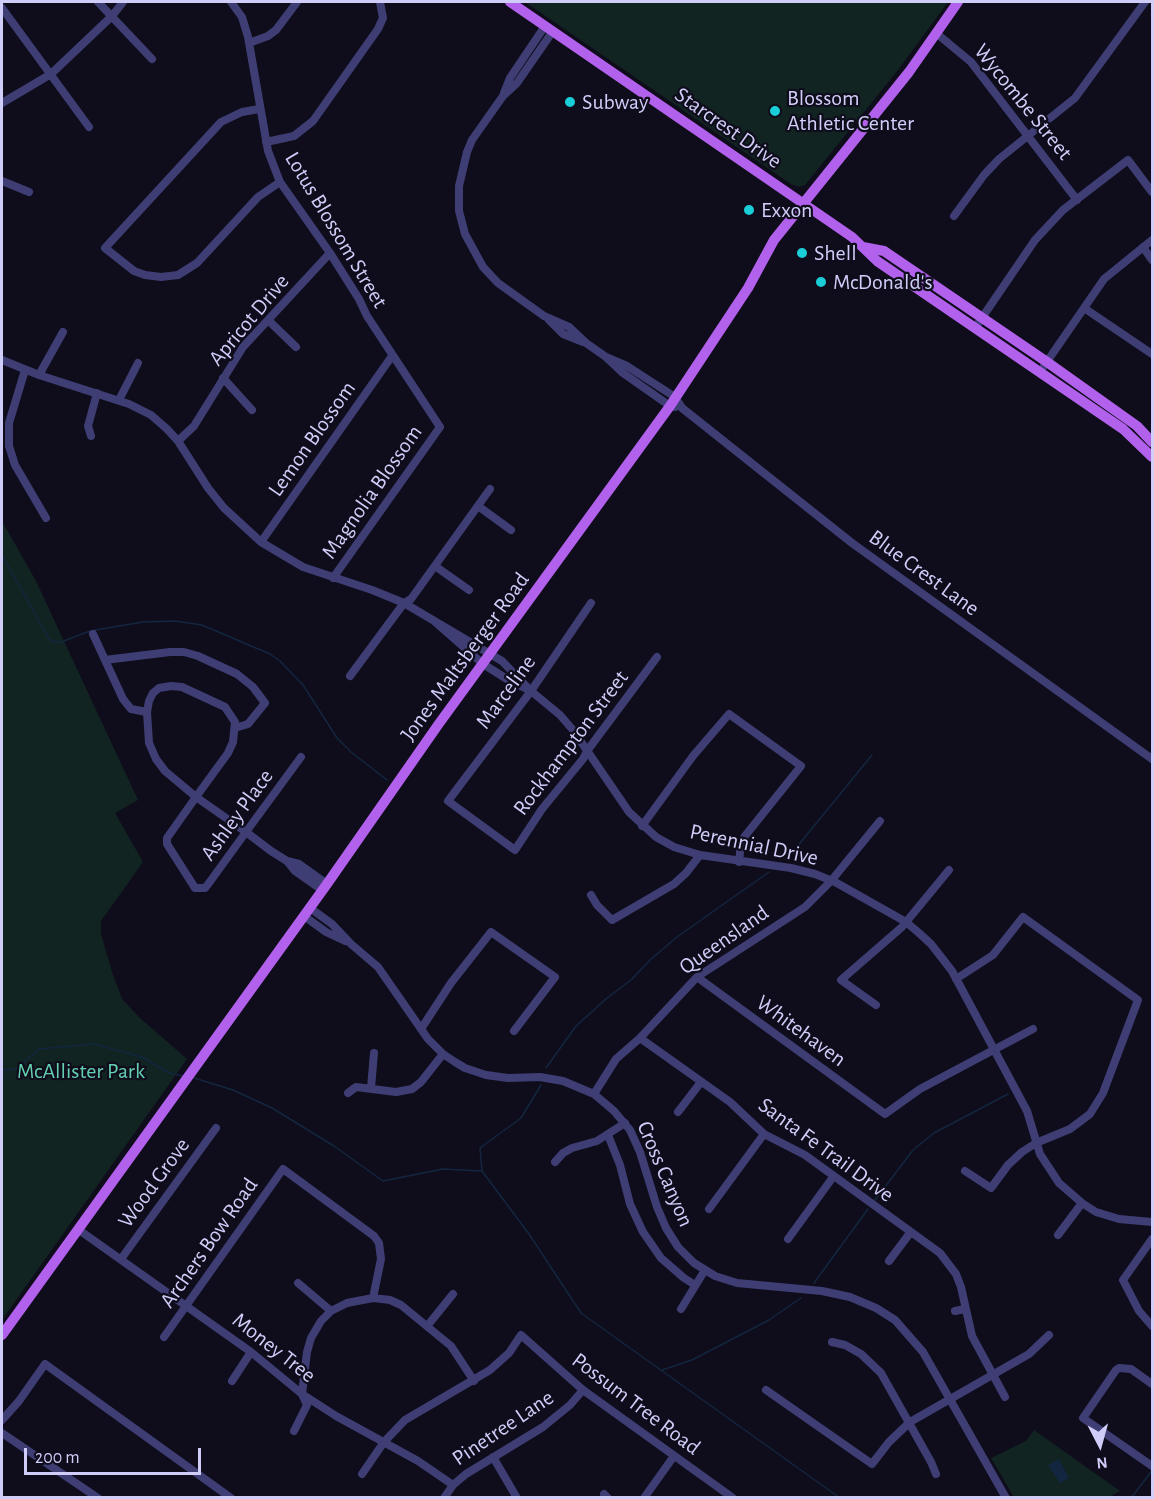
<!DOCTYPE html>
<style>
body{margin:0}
#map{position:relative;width:1154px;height:1499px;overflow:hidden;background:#0f0d1b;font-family:"Alegreya Sans",sans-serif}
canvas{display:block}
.frame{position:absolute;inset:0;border:3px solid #d0cdf9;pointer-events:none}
.north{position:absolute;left:1070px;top:1415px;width:60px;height:60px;-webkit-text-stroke:4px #0f0d1b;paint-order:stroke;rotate:174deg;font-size:16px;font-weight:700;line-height:24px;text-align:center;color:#d0cdf9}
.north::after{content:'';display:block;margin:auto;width:21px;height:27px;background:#d0cdf9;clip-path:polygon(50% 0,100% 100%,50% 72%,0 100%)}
.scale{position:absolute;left:24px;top:1448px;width:177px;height:27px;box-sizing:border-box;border:3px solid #d0cdf9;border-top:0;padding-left:8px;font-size:18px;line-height:21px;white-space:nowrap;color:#d0cdf9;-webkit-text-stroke:4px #0f0d1b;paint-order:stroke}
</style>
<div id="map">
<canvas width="1154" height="1499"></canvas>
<div class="frame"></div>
<div class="north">N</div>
<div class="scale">200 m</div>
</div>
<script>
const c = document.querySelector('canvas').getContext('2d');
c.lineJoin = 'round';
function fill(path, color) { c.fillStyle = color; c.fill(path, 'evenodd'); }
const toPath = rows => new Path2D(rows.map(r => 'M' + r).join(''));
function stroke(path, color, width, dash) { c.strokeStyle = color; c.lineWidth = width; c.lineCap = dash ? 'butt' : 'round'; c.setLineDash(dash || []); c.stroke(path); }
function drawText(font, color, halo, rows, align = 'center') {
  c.font = font + ' "Alegreya Sans",sans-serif'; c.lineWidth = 4.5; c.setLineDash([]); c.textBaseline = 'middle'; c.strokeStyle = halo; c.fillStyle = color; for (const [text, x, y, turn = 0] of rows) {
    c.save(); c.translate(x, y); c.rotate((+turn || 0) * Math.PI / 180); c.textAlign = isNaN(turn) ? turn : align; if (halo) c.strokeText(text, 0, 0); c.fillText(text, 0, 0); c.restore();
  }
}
const green = toPath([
 [525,2,948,2,898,70,805,185,799,187,791,184],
 [2,521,36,581,138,800,115,813,143,862,101,921,101,934,113,975,122,999,140,1018,187,1059,2,1320],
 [1034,1430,1120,1491,1109,1497,1014,1497,991,1458,1026,1441]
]);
const water = toPath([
 [1059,1459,1069,1478,1060,1483,1048,1465]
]);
const stream = toPath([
 [2,555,49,639,54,642,61,642,90,631],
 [95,630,143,622,175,621,202,625,270,654,280,661,303,685,337,738,351,752,387,780],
 [787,859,872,755],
 [546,1068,576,1026,606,999,632,979,650,960,677,937,769,872],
 [2,1070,16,1069,39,1049,94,1044,142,1057,169,1073,183,1076],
 [194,1078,233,1090,272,1108,334,1146,383,1181,443,1169,481,1171],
 [541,1085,521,1118,480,1148,482,1171,529,1234,581,1313,840,1498],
 [875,1200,913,1150,934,1133,1008,1094],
 [814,1283,868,1209],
 [662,1370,692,1360,769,1320,801,1298],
 [1131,1498,1151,1472]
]);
const minor = toPath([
 [98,2,152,59],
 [231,2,242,17,248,37,268,151,280,182,330,253,359,299,367,316,440,427,333,578],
 [2,8,89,127],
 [553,31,517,83,503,96,472,140,467,152,459,186,459,211,465,234,483,267,498,283,544,316,569,327,586,343,606,357,623,373,670,406,675,407],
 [936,33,971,62,1077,200],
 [249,43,268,36,276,30,297,2],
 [504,93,510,78,545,26],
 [2,103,51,74,112,16,123,2],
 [259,109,242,112,221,122,105,248,134,271,145,275,161,277,178,275,197,263,258,197,280,182],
 [266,142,294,136,313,121,378,29,383,18,380,2],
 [2,181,29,192],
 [954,216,984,175,999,159,1075,98,1145,2],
 [1143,247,1152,260],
 [1084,308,1152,354],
 [268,320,296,347],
 [549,320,563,334,583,342],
 [975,328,1035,240,1063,210,1128,160,1152,192],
 [606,357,627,366,675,397,682,408,852,543,1152,759],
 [2,360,39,375,129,404,151,415,167,429,178,441,208,488,224,508,261,542,303,567,372,590,404,603,502,661,529,689],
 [1044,366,1104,279,1152,240],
 [25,370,9,423,9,446,15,465,46,518],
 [39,375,63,332],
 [223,378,252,410],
 [119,400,138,363],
 [91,436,88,426,97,393],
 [178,441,194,426,243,347,330,253],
 [478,506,511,530],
 [261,542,392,356],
 [435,566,469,590],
 [591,603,531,691,448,801,515,850,542,809,583,759,587,751,657,657],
 [433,620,483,664,510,681,531,691,560,715,573,730,629,812,656,837,674,847,700,855,791,868,815,874,835,882,906,922,919,933,931,944,952,971,1027,1111,1040,1154,1059,1183,1082,1203,1096,1212,1119,1219,1152,1222],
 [93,634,123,699,131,709,147,712],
 [105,660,170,652,184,652,198,656,237,674,253,687,265,703,248,724,235,728],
 [350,676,404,603,411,599,490,489],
 [301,757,246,832,209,883,205,888,195,888,167,844,167,838,196,797,228,753,233,742,235,722,225,707,182,687,171,686,159,688,153,693,149,701,147,712,149,743,156,759,165,771,196,797,246,832,271,851,287,861,299,864,327,884],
 [642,826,693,756,729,714,801,766,745,836,741,843,739,862],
 [287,861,295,871,322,890],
 [591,895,597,905,612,920,674,884,686,873,700,855],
 [310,908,332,924,351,944,378,967,428,1039,443,1054,455,1062,465,1068,486,1075,508,1078,540,1077,563,1081,594,1094,614,1111,630,1130,640,1152,657,1207,666,1228,678,1247,694,1263,715,1276,737,1283,822,1291,850,1297,876,1308,895,1320,923,1352,1006,1498],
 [304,916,326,932,345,941],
 [697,977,885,1114,920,1089,1033,1029],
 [956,979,993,955,1023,917,1138,1000,1103,1093,1090,1114,1070,1129,1036,1143,1022,1152,1008,1165,991,1188,965,1171],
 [876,1005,841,980,902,927,949,870],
 [421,1029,451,983,491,932,555,977,514,1031],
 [640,1038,730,1102,764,1134,805,1155,940,1253,956,1274,961,1287,972,1336,1005,1397],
 [371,1088,374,1053],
 [348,1093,356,1087,396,1092,412,1089,421,1082,443,1054],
 [594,1094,616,1059,640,1038,697,977,805,907,831,881,880,821],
 [678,1112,701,1082],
 [608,1135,620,1165,630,1204,643,1232,661,1258,684,1278,695,1285],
 [555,1162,563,1153,572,1148,597,1141,625,1123],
 [709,1209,764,1134],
 [79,1230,251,1352,302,1394,336,1416,418,1461,453,1485],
 [1058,1235,1082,1203],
 [788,1239,833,1177],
 [1152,1239,1123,1280,1139,1311,1152,1326],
 [121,1259,216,1128],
 [889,1261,910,1233],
 [298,1283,331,1311],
 [681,1309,705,1270],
 [955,1311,965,1309],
 [428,1325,453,1294],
 [164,1337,283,1169,374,1236,379,1243,381,1259,373,1298],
 [832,1342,845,1345,861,1354,881,1373,931,1462,936,1474],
 [232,1381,251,1352],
 [1152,1384,1131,1369,1119,1368,1116,1370,1083,1418,1152,1466],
 [766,1390,872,1464,889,1442,910,1422,1029,1354,1049,1335],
 [2,1420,19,1401,45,1364,231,1498],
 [294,1431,307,1405,302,1394,307,1352,311,1338,321,1321,331,1311,347,1303,373,1298,390,1300,401,1305,451,1346,474,1381],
 [2,1433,98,1498],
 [493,1457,517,1498],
 [362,1474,384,1442,405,1420,490,1370,509,1353,521,1335,583,1390,733,1498],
 [604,1494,608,1498],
 [444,1498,453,1485,466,1474,543,1427,570,1405,583,1390],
 [644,1498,674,1456]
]);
const major = toPath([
 [510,2,852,237,877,261,1123,429,1152,457],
 [863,247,884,251,1047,362,1137,426,1152,442],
 [2,1335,327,884,438,725,670,406,748,288,774,240,909,72,958,2]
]);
const markers = [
 [570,102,6,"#1aced8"],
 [775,111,6,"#1aced8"],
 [749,210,6,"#1aced8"],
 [802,253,6,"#1aced8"],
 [821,282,6,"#1aced8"]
];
const poiNames = [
 ["Blossom",787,98],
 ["Athletic Center",787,123],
 ["Subway",582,102],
 ["Exxon",761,210],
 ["Shell",814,253],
 ["McDonald's",833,282]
];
const streetNames = [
 ["Wycombe Street",1023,102,51],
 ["Starcrest Drive",728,128,35],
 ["Lotus Blossom Street",336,230,59],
 ["Apricot Drive",249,320,-50],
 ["Lemon Blossom",312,439,-55],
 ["Magnolia Blossom",372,492,-55],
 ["Blue Crest Lane",924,573,36],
 ["Jones Maltsberger Road",465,657,-54],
 ["Marceline",506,692,-54],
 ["Rockhampton Street",571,743,-53],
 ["Ashley Place",237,815,-54],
 ["Perennial Drive",754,845,12],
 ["Queensland",724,940,-35],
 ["Whitehaven",801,1031,36],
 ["Santa Fe Trail Drive",826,1150,36],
 ["Cross Canyon",665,1174,67],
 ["Wood Grove",154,1183,-54],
 ["Archers Bow Road",209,1243,-55],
 ["Money Tree",274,1348,38],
 ["Possum Tree Road",636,1404,37],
 ["Pinetree Lane",503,1428,-34]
];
const parkNames = [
 ["McAllister Park",81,1071]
];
fill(green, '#112422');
fill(water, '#13263f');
stroke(stream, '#13263f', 1.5);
stroke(minor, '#3e3e75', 8);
stroke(major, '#b261ec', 10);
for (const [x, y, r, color] of markers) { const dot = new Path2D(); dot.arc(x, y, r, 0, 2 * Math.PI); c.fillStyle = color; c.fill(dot); stroke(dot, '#0f0d1b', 2); }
drawText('22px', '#d0cdf9', '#0f0d1b', poiNames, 'left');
drawText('22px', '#d0cdf9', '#0f0d1b', streetNames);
drawText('22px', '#63cfaf', '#0f0d1b', parkNames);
</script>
